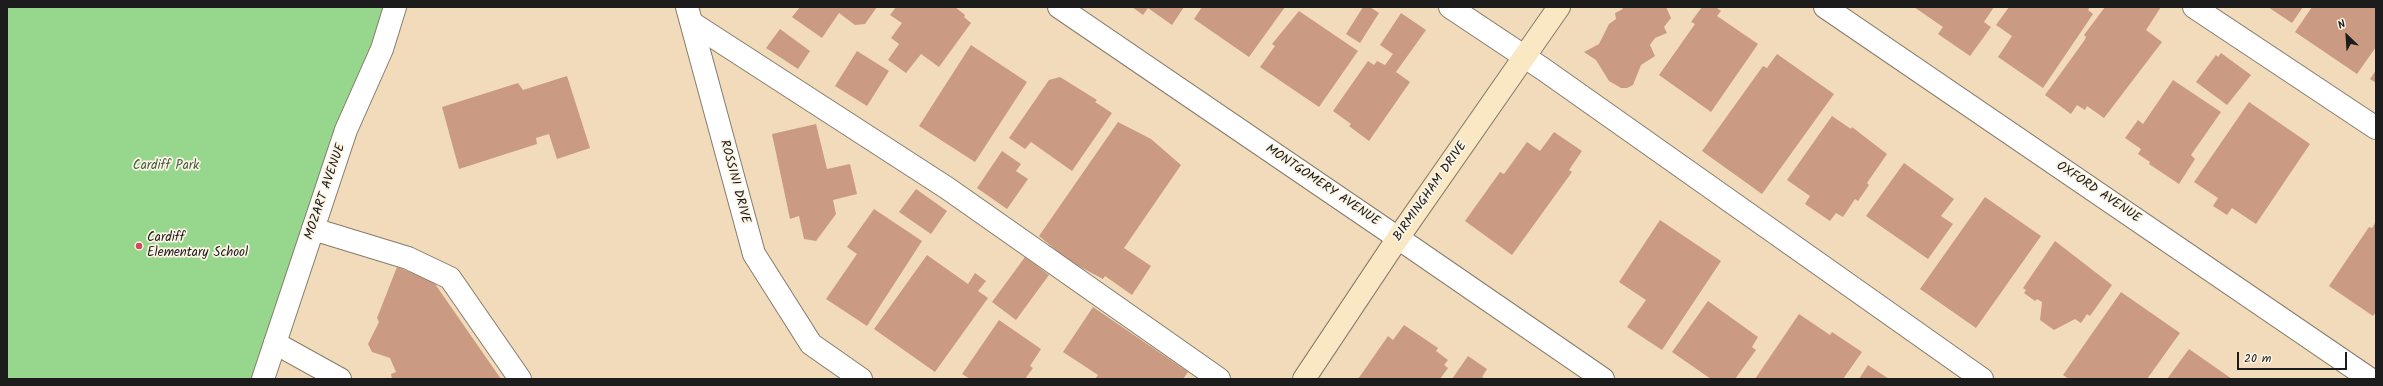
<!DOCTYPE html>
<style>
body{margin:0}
#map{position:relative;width:2383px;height:386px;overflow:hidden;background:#f1dbbb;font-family:Kalam,sans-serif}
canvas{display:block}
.frame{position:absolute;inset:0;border:8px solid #1c1c1c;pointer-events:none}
.north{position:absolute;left:2327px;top:16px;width:40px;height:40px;-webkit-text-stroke:3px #fcf5e5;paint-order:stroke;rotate:335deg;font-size:11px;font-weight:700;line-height:16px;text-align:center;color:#1c1c1c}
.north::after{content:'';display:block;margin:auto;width:14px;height:18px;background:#1c1c1c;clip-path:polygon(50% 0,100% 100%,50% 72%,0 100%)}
.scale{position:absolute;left:2237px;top:352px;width:110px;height:18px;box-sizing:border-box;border:2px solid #1c1c1c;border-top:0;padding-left:5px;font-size:12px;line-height:14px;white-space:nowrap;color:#1c1c1c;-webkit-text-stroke:3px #fcf5e5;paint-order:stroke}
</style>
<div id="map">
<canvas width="2383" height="386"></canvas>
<div class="frame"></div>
<div class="north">N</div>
<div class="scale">20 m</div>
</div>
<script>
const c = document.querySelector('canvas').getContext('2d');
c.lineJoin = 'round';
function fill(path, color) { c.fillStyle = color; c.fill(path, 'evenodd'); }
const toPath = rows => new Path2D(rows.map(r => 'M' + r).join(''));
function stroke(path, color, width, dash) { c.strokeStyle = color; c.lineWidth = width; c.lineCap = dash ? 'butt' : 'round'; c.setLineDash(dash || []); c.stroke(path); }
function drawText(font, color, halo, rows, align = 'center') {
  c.font = font + ' Kalam,sans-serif'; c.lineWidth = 3.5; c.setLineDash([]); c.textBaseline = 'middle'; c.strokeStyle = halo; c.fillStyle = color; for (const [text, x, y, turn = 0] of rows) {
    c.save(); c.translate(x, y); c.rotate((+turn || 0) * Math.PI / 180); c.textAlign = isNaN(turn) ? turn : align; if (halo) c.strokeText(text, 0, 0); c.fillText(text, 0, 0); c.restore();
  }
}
const green = toPath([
 [7,7,395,7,263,379,7,379]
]);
const building = toPath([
 [800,7,877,7,865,24,855,25,839,13,822,38,792,17],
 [896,7,955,7,965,15,964,17,971,23,939,67,921,54,906,73,888,60,899,44,891,38,902,23,890,15],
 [1132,7,1184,7,1172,25,1148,8,1143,15],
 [1202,7,1285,7,1249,57,1194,19],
 [1363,7,1370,7,1379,13,1360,43,1346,34],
 [1621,7,1666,7,1671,18,1664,27,1667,33,1655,38,1650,45,1655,56,1641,65,1633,85,1627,88,1621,88,1609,81,1596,60,1584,52,1599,44,1609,24,1616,19,1615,13,1623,9],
 [1702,7,1716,7,1721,11,1717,16,1758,44,1711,112,1659,75,1695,24,1691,22],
 [1914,7,1994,7,1984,22,1991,27,1970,56,1938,34,1943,27],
 [2009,7,2090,7,2088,10,2093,14,2043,88,1998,57,2012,36,1996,25],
 [2105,7,2161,7,2146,30,2162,42,2104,118,2087,106,2085,110,2077,105,2071,114,2045,95,2084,41,2086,37,2084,35],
 [2268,7,2303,7,2292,23],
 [2312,7,2376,7,2376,47,2357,74,2295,32],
 [1299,11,1358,51,1319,107,1260,67,1275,46,1272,44],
 [1401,13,1426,30,1396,72,1410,82,1369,141,1349,126,1351,124,1333,111,1368,61,1374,65,1377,61,1385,65,1393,54,1380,45],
 [780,29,810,51,798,69,766,48],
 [971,45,1027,82,975,162,919,126],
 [857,51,889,71,867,106,835,86],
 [2221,53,2251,75,2227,105,2196,82,2216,55,2218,57],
 [1777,54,1834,94,1762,194,1702,151,1763,66,1767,68],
 [2376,70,2376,83,2370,79],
 [567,76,590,148,557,159,549,134,536,138,537,144,459,169,442,107,518,83,523,90],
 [1060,77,1097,100,1095,102,1112,113,1072,171,1031,142,1025,149,1009,138,1049,80],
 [2173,80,2221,112,2191,155,2195,159,2179,184,2149,164,2150,162,2138,154,2141,149,2125,138,2138,120,2143,124],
 [2249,102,2310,144,2256,224,2232,208,2227,215,2213,206,2218,198,2194,182],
 [1832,116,1851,129,1852,127,1887,154,1867,183,1869,185,1858,201,1855,199,1843,217,1836,213,1830,221,1805,204,1810,196,1787,180],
 [1118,122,1151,139,1181,165,1124,248,1151,266,1132,295,1105,276,1103,279,1069,261,1039,236],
 [816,124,827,169,850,164,857,194,833,200,836,214,816,241,804,239,799,216,790,219,772,134],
 [1554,132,1582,151,1569,170,1572,172,1512,255,1465,221,1500,172,1504,174,1527,142,1540,151],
 [1002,151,1021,164,1016,171,1028,179,1007,209,977,188],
 [1904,163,1954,199,1941,216,1953,224,1928,259,1866,216],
 [916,189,947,211,931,234,899,212],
 [1985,197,2041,236,1976,328,1920,289],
 [874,209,922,241,867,326,826,299,857,254,847,247],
 [1660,220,1721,261,1662,350,1627,327,1646,300,1619,282],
 [2376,221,2376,312,2373,316,2329,286,2369,227,2372,228],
 [2055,241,2112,285,2090,316,2087,314,2081,323,2075,319,2054,330,2040,320,2042,302,2037,299,2035,301,2024,293,2026,290,2023,288],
 [927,255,968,284,975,273,986,281,978,291,988,298,935,372,874,329],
 [1025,257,1049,275,1016,320,992,302],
 [397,267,433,281,501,379,392,379,391,374,396,372,390,358,372,352,368,344,379,322,377,318],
 [2121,292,2180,333,2147,379,2069,379,2063,375],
 [1708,301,1758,337,1752,347,1756,350,1735,379,1711,379,1672,352],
 [1093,307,1188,372,1183,379,1095,379,1098,375,1063,352],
 [1799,314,1830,335,1832,332,1862,352,1843,379,1755,379],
 [999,320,1041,349,1030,366,1033,368,1025,379,970,379,962,374],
 [1404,325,1438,348,1436,351,1448,360,1444,365,1448,368,1440,379,1358,379,1388,336,1393,340],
 [2189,349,2232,379,2167,379],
 [1468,356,1487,369,1482,377,1486,379,1452,379],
 [1868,365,1889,379,1859,379]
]);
const service = toPath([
 [1450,7,1543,69,1982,379],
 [2194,7,2376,128],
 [692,23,947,188,1219,379],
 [313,229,408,258,450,278,520,379],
 [275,343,340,379]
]);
const minor = toPath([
 [687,7,754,254,811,344,861,379],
 [1825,7,2370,379],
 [1398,238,1603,379],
 [263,379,346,130,382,49,395,7]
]);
const tertiary = toPath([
 [1059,7,1398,238]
]);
const secondary = toPath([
 [1304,379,1398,238,1559,7]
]);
const markers = [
 [139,246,4,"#d1495b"]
];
const parkNames = [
 ["Cardiff Park",166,167]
];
const streetNames = [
 ["ROSSINI DRIVE",734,182,75],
 ["MONTGOMERY AVENUE",1322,186,34],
 ["MOZART AVENUE",326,192,-71],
 ["BIRMINGHAM DRIVE",1431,192,-55],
 ["OXFORD AVENUE",2098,193,34]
];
const poiNames = [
 ["Cardiff",147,239],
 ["Elementary School",147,254]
];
fill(green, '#97d78d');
fill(building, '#cb9a83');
stroke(service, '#867c6c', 24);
stroke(minor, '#867c6c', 24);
stroke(tertiary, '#867c6c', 24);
stroke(secondary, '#867c6c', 24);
stroke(service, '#fff', 22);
stroke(minor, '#fff', 22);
stroke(tertiary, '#fff', 22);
stroke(secondary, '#fae7c3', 22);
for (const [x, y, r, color] of markers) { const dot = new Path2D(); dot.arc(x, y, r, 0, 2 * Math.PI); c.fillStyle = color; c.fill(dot); stroke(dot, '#fcf5e5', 1.5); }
drawText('13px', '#475d44', '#fcf5e5', parkNames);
drawText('13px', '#1c1c1c', '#fcf5e5', streetNames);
drawText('13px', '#1c1c1c', '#fcf5e5', poiNames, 'left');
</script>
